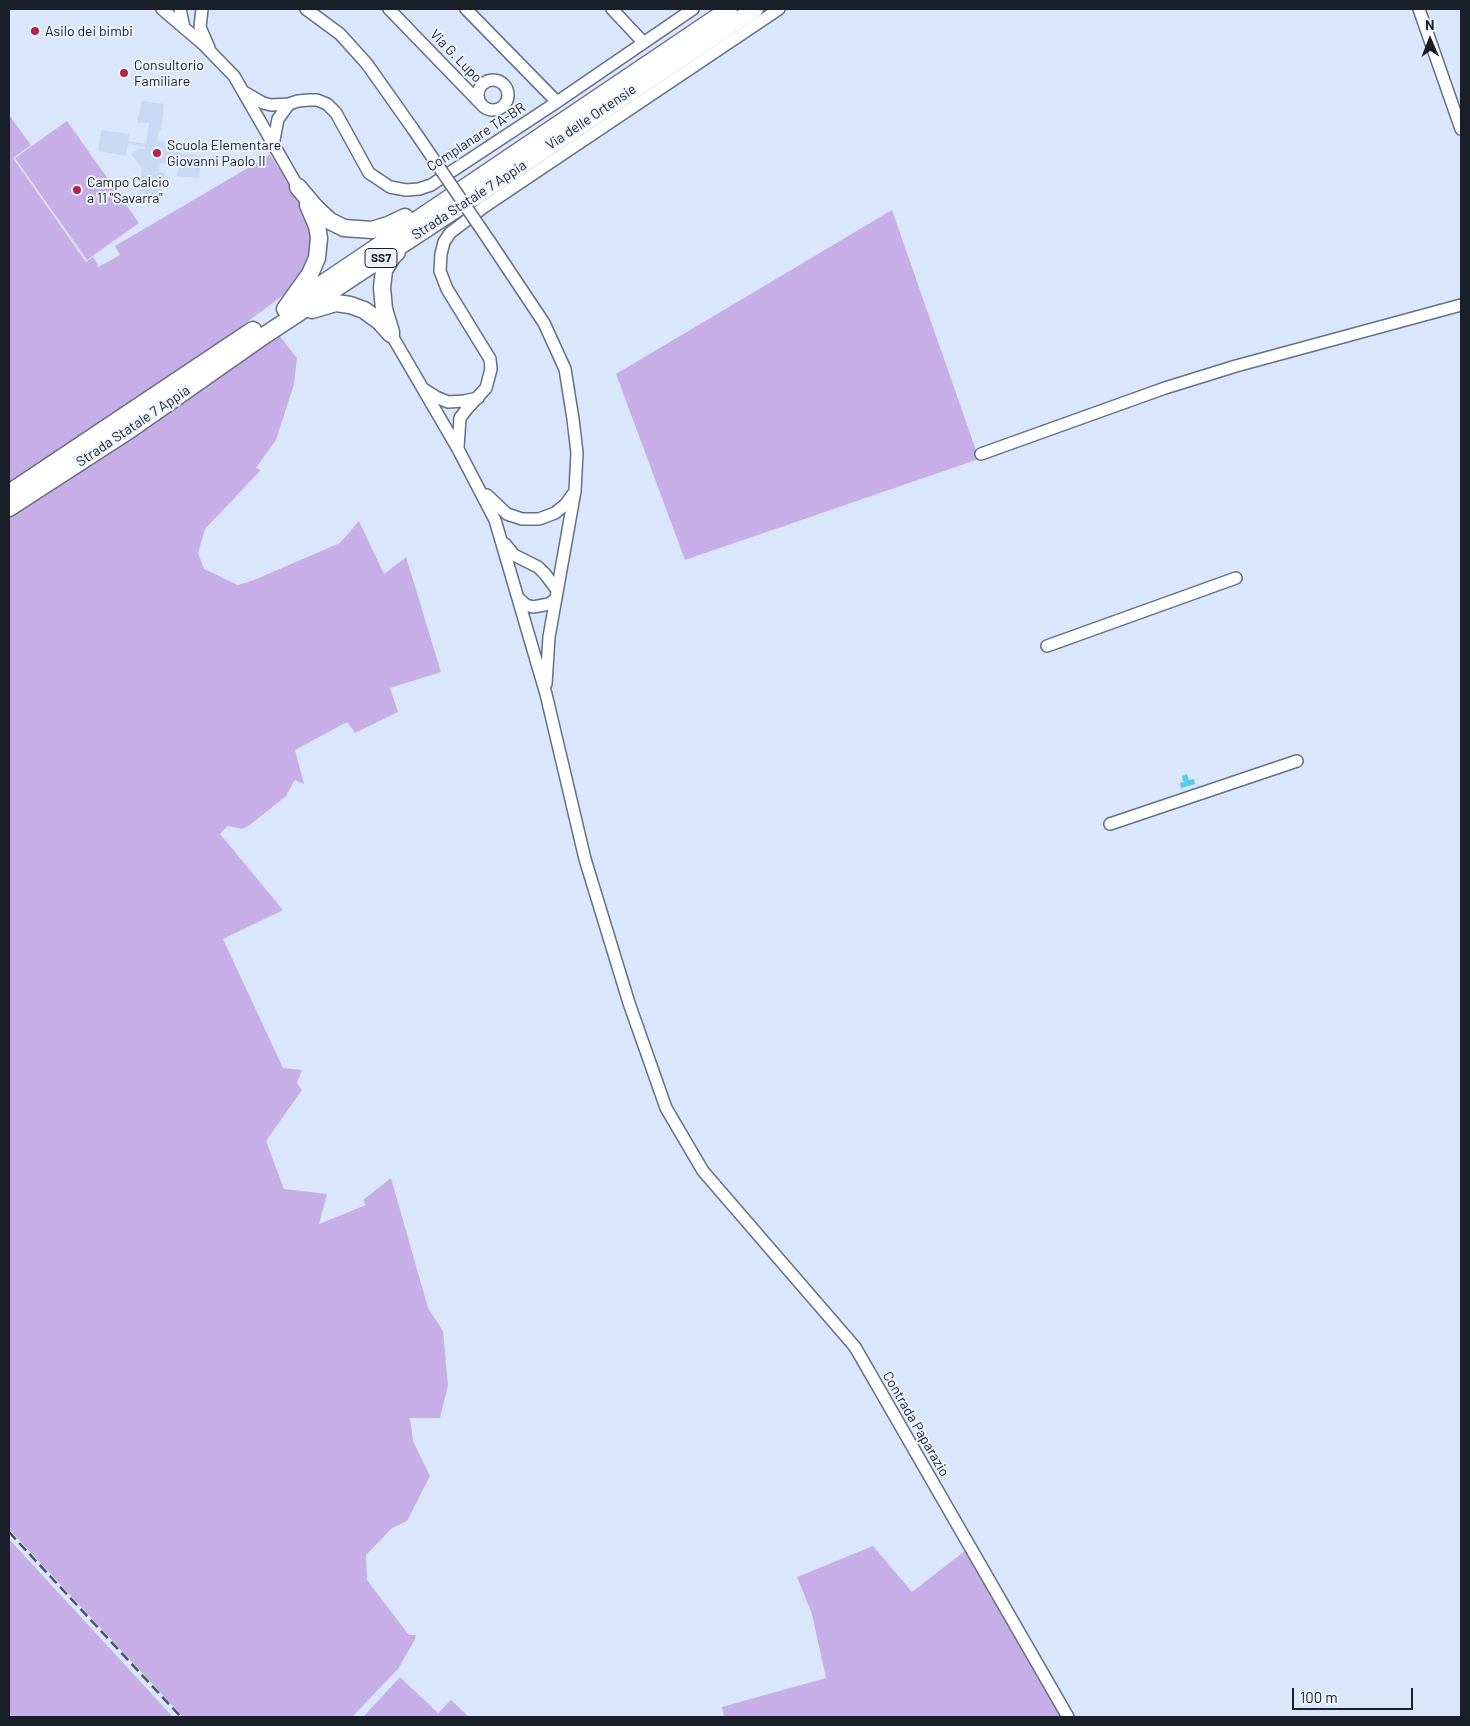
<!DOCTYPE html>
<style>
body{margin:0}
#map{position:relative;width:1470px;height:1726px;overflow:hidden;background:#d9e6fc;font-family:Barlow,sans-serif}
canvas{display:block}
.frame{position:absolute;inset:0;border:10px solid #191f29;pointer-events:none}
.north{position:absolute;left:1405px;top:15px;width:50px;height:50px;-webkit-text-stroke:4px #ecf3fe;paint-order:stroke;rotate:359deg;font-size:14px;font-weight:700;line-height:20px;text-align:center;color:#191f29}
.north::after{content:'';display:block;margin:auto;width:18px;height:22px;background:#191f29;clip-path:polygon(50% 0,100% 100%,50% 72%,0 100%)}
.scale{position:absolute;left:1292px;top:1688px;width:121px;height:22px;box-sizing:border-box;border:2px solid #191f29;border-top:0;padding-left:6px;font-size:15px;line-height:18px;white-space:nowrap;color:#191f29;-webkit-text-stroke:4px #ecf3fe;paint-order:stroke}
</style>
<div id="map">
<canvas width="1470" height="1726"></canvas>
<div class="frame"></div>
<div class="north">N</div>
<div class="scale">100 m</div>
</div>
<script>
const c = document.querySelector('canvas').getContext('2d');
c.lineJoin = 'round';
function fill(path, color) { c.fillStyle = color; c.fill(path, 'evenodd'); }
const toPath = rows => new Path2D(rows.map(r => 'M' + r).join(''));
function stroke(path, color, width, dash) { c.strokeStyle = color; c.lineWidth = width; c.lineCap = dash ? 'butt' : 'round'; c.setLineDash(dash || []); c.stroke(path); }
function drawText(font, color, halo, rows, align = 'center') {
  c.font = font + ' Barlow,sans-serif'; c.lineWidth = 4; c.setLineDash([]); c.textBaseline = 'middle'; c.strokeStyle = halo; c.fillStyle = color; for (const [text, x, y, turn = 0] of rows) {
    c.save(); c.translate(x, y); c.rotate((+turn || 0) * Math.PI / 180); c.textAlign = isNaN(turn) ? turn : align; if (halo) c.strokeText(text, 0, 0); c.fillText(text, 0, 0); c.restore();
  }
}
const built = toPath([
 [142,101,164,104,161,131,159,131,157,140,159,142,162,140,168,148,166,150,167,151,202,156,199,178,177,176,179,166,160,163,159,172,165,173,160,205,137,202,142,168,130,153,139,149,145,149,145,147,128,144,126,156,98,151,101,130,129,134,128,141,146,144,149,123,137,122]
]);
const green = toPath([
 [9,115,31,145,13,158,86,262,93,257,99,267,100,266,120,255,115,246,270,155,311,218,314,254,300,283,149,394,9,488],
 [67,121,139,223,87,260,15,158],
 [892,210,979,459,685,560,616,374],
 [278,334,297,358,294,384,276,440,256,468,261,470,205,529,198,553,204,569,238,585,254,580,340,543,359,521,384,574,406,557,441,672,390,688,398,712,355,733,347,722,295,750,304,784,295,780,286,796,250,825,242,829,228,826,220,834,283,910,223,939,283,1068,302,1070,297,1083,302,1090,266,1141,284,1189,327,1194,319,1224,366,1205,363,1200,391,1178,428,1308,443,1331,448,1385,440,1418,410,1418,413,1441,430,1476,407,1521,392,1528,366,1555,367,1580,409,1635,416,1635,414,1641,398,1669,352,1717,183,1717,9,1529,9,518],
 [9,1539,173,1717,9,1717],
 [873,1546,912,1592,966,1550,1061,1717,724,1717,722,1707,826,1678,812,1614,797,1577],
 [400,1677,438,1713,451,1700,469,1717,365,1717,364,1716]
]);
const water = toPath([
 [1187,774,1189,780,1194,779,1195,784,1181,788,1180,783,1186,781,1183,781,1182,776]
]);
const minor = toPath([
 [162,9,203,44,234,76,298,187],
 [180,9,184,28],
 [202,9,200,27,209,48],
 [306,9,340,34,367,64,413,129],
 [389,9,480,103],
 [466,9,557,102],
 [612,9,643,42],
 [1419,9,1461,129],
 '478 95a15 15 0 1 1 30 0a15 15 0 1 1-30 0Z',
 [244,92,263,103,271,105,289,104,298,101,309,100,317,100,327,104,336,113,369,173,390,187,406,190,419,189,431,185,557,102,693,9],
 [273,145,278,119,289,104],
 [490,242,544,323,565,369,573,419,577,453,575,491,549,637,546,684],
 [391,334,458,449,495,520,546,694,585,859,629,1003,666,1108,703,1171,855,1347,1068,1717],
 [425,390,436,397,448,402,464,401,478,398],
 [458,447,460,418,466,410,486,388,491,369,490,359,447,289,440,271,441,254,444,242,450,233,484,207,779,9],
 [981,454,1165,388,1236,366,1461,305],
 [487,495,507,514,522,519,539,519,555,513,566,504,573,494],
 [505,544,514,555,538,567,545,574,557,590],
 [518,598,526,605,533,607,549,604,556,599],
 [1047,646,1236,578],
 [1110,824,1297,761]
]);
const highway = toPath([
 [298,187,315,207,330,221,344,228,372,230,388,225,405,217],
 [304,296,729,9],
 [285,309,310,274,317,258,319,238,317,226,308,205],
 [312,310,336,303,350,305,364,310,379,321,391,334],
 [391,332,384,309,382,288,384,270,393,256,397,252],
 [9,493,253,330],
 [9,508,131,429,265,335,479,194,755,9]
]);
const rail = toPath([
 [9,1532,181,1717]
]);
const minorBridge = toPath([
 [413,129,490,242]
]);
const markers = [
 [35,31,5,"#b52349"],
 [124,73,5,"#b52349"],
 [157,153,5,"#b52349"],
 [77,190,5,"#b52349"]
];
const shields = [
 [381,258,32]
];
const shieldNames = [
 ["SS7",381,258]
];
const poiNames = [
 ["Asilo dei bimbi",45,31],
 ["Consultorio",134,65],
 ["Familiare",134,81],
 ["Scuola Elementare",167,145],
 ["Giovanni Paolo II",167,161],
 ["Campo Calcio",87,182],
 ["a 11 \"Savarra\"",87,198]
];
const streetNames = [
 ["Via G. Lupo",456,56,46],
 ["Via delle Ortensie",591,117,-34],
 ["Complanare TA-BR",476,137,-33],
 ["Strada Statale 7 Appia",469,200,-33],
 ["Strada Statale 7 Appia",133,426,-34],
 ["Contrada Paparazio",916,1424,60]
];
fill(built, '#c9d9f4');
fill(green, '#c8aee7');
fill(water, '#58cce6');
stroke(minor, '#627088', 14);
stroke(highway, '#627088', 19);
stroke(minor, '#fff', 11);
stroke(highway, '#fff', 16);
stroke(rail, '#4e5663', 2.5, [10, 5]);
stroke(minorBridge, '#627088', 14, []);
stroke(minorBridge, '#fff', 11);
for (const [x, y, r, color] of markers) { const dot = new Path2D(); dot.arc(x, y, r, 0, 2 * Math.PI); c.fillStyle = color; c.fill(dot); stroke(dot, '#ecf3fe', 2); }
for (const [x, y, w] of shields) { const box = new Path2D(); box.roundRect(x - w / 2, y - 9.5, w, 19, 4); c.fillStyle = '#ecf3fe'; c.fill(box); stroke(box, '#191f29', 1); }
drawText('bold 12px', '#191f29', null, shieldNames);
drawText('14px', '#191f29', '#ecf3fe', poiNames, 'left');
drawText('14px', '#191f29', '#ecf3fe', streetNames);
</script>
